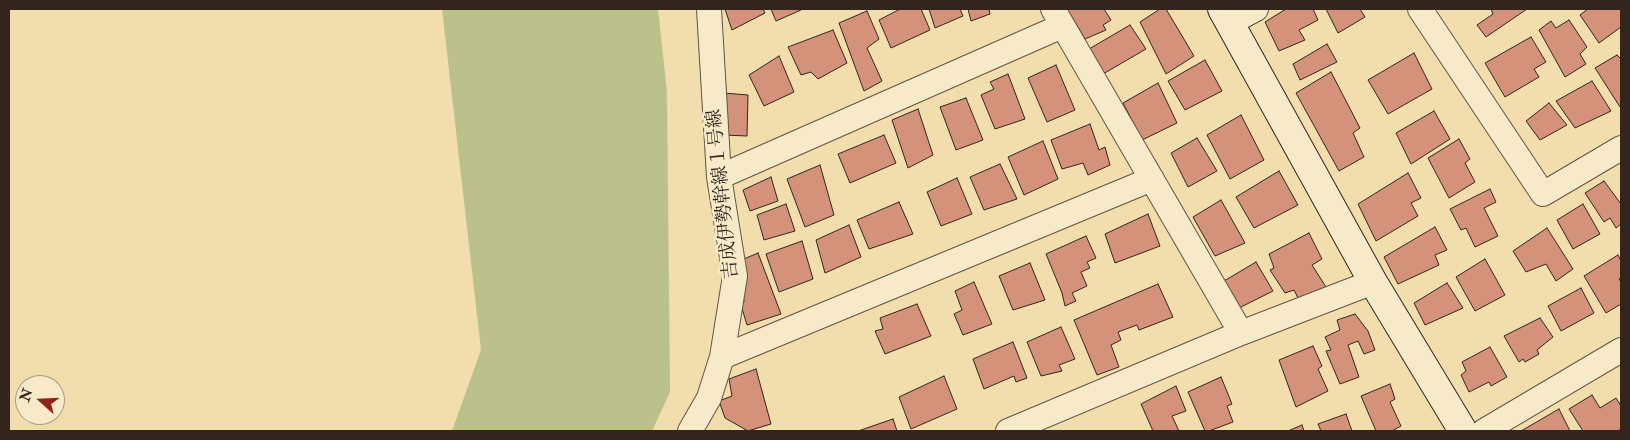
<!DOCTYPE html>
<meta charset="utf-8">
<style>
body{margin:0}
#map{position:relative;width:1630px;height:440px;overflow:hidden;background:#f2deac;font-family:"IM FELL Double Pica",serif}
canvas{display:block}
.frame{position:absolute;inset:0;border:10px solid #33241e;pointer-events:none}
.north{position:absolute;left:15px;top:375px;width:50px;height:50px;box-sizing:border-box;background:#f7eac9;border:1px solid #a99b85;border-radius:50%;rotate:290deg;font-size:14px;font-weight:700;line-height:20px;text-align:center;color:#33241e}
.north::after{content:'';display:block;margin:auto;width:18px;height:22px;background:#8f2418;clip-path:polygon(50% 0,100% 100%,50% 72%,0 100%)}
</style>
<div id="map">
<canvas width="1630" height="440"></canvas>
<div class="frame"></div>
<div class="north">N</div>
</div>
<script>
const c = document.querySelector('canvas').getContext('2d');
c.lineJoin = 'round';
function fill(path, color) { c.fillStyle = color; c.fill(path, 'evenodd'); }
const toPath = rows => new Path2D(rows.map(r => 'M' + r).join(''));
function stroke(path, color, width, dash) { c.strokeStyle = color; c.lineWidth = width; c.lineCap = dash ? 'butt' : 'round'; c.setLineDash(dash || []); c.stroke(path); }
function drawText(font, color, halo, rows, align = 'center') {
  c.font = font + ' "IM FELL Double Pica","Noto Serif JP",serif'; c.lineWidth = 5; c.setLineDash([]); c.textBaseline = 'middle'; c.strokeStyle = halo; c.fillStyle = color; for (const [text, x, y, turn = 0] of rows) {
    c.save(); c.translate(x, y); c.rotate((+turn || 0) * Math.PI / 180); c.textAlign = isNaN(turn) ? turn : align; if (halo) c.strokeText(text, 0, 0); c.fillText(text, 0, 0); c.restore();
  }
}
const green = toPath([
 [442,9,658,9,667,92,670,392,652,431,452,431,481,350]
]);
const building = toPath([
 [725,9,763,9,765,13,732,30,725,9],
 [771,9,800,9,801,10,776,21,771,9],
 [900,9,921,9,930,30,891,48,879,20,900,9],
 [929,9,960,9,963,16,935,28,929,9],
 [968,9,989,9,990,14,971,21,968,9],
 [1067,9,1104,9,1111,20,1103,25,1106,30,1085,39,1067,9],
 [1160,9,1166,9,1194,56,1166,74,1140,22,1160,9],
 [1286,9,1313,9,1318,20,1299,30,1305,40,1279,51,1265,22,1286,9],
 [1326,9,1360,9,1365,17,1338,33,1326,9],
 [1491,9,1527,9,1486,37,1477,25,1493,14,1491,9],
 [1588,9,1621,9,1621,27,1599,43,1580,15,1588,9],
 [867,11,879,39,867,48,882,81,864,91,839,23,867,11],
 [1569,20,1587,47,1580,54,1586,64,1565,77,1539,30,1551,21,1556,28,1569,20],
 [1130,25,1146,49,1103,74,1089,49,1130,25],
 [833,30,847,63,818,79,811,72,801,75,788,47,833,30],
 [1531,37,1546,62,1534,69,1539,77,1505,97,1485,63,1531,37],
 [1327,44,1337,62,1300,80,1293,64,1327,44],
 [1414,53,1432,89,1388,114,1368,80,1414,53],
 [1617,55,1621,59,1621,106,1620,107,1595,68,1617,55],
 [779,56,794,92,764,106,749,75,779,56],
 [1205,60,1222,91,1185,110,1168,81,1205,60],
 [1056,65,1075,110,1047,122,1028,78,1056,65],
 [1331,72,1360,128,1353,133,1364,157,1339,171,1296,93,1331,72],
 [1008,74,1025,119,995,129,981,95,994,89,990,82,1008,74],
 [1592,81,1611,111,1575,128,1556,101,1592,81],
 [1158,83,1177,123,1142,140,1123,103,1158,83],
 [723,93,748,95,747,136,723,135,723,93],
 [966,98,983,140,956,150,940,107,966,98],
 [1549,103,1567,125,1540,140,1526,121,1549,103],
 [918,109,933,155,908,168,892,120,918,109],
 [1434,111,1450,139,1411,164,1396,133,1434,111],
 [1241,115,1264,160,1230,179,1207,135,1241,115],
 [1090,124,1099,150,1105,147,1110,165,1088,175,1083,163,1062,169,1051,140,1090,124],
 [884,135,896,163,850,183,838,154,884,135],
 [1197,138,1217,171,1188,187,1171,153,1197,138],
 [1459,139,1470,159,1465,163,1475,182,1449,198,1428,158,1459,139],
 [1043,141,1058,179,1024,195,1008,157,1043,141],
 [1000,164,1017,199,984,210,970,177,1000,164],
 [820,165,834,215,805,227,787,179,820,165],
 [1279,171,1298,205,1254,228,1236,197,1279,171],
 [1408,173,1421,198,1411,203,1418,216,1376,241,1358,204,1408,173],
 [771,177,778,201,750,211,743,190,771,177],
 [957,178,972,214,941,226,927,192,957,178],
 [1604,181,1621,204,1621,224,1616,228,1610,218,1604,222,1585,193,1604,181],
 [1490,189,1496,202,1484,208,1498,236,1475,247,1466,228,1461,230,1450,209,1490,189],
 [1221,200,1245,243,1215,256,1193,217,1221,200],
 [899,202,913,234,869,249,857,220,899,202],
 [786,204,795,231,764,240,757,215,786,204],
 [1583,204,1600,234,1573,249,1557,220,1583,204],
 [1148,214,1160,246,1115,263,1105,234,1148,214],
 [849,225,861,257,825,273,816,240,849,225],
 [1435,227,1447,250,1435,255,1439,265,1398,284,1384,257,1435,227],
 [1547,228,1573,269,1556,281,1546,264,1526,272,1513,251,1547,228],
 [1309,233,1322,259,1312,265,1326,287,1299,300,1294,290,1285,293,1270,270,1274,268,1269,254,1309,233],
 [1086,236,1096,258,1087,262,1090,268,1081,272,1087,286,1072,293,1076,301,1065,306,1062,293,1046,254,1086,236],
 [802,241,813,279,779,292,766,254,802,241],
 [758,253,781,314,747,325,741,305,744,302,739,261,758,253],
 [1618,255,1621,261,1621,278,1619,279,1621,282,1621,304,1606,313,1584,276,1618,255],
 [1485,259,1505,295,1475,311,1456,277,1485,259],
 [1256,262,1273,291,1239,308,1224,281,1256,262],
 [1030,263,1045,300,1013,310,999,276,1030,263],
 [974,282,992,324,963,335,954,314,962,310,955,291,974,282],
 [1447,283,1463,308,1425,325,1414,303,1447,283],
 [1158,284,1173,317,1139,330,1137,325,1118,332,1121,340,1111,345,1119,367,1097,375,1074,320,1158,284],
 [1581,288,1594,313,1561,331,1548,306,1581,288],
 [917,304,931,336,885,354,875,331,883,329,880,318,917,304],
 [1355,314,1368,331,1375,350,1364,354,1358,341,1348,345,1359,377,1340,384,1326,351,1331,350,1325,337,1340,330,1337,320,1355,314],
 [1540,318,1553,337,1537,350,1539,354,1525,362,1523,359,1519,362,1504,336,1540,318],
 [1061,327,1075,359,1059,365,1062,371,1041,376,1027,342,1061,327],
 [1013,342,1027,378,1016,382,1014,376,984,389,973,359,1013,342],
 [1313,346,1322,366,1318,369,1328,391,1296,407,1279,360,1313,346],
 [1490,347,1507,377,1491,386,1489,382,1469,392,1461,375,1466,371,1462,362,1490,347],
 [756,369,771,424,748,431,725,418,719,401,732,396,729,379,756,369],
 [944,376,957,409,911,429,899,397,944,376],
 [1221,377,1232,404,1227,406,1233,422,1209,431,1205,431,1188,392,1221,377],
 [1390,384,1395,399,1390,402,1401,426,1392,431,1376,431,1361,396,1390,384],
 [1176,386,1186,411,1172,416,1179,431,1153,431,1141,404,1176,386],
 [1592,395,1600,408,1616,398,1621,406,1621,429,1618,431,1583,431,1569,409,1592,395],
 [1559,409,1570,431,1521,431,1559,409],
 [1346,414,1352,431,1321,431,1318,424,1346,414],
 [893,419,897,431,858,431,893,419],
 [1302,425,1304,431,1288,431,1302,425]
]);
const street = toPath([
 [1053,9,1241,333],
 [1420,9,1543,194,1621,148],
 [1230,23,1256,9],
 [719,177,1062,26],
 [722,357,1152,179],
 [690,431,709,398,722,357,735,276,719,177,709,9],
 [1008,431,1241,333,1373,282],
 [1484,431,1621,350]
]);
const secondary = toPath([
 [1222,9,1373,282,1463,431]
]);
const streetNames = [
 ["吉成伊勢幹線１号線",724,194,-96]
];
fill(green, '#bac18a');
fill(building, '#d4927a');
stroke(building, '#33241e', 1);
stroke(street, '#635242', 26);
stroke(secondary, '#33241e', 30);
stroke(street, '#f7eac9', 24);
stroke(secondary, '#f7eac9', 28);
drawText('19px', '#33241e', '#f7eac9', streetNames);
</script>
